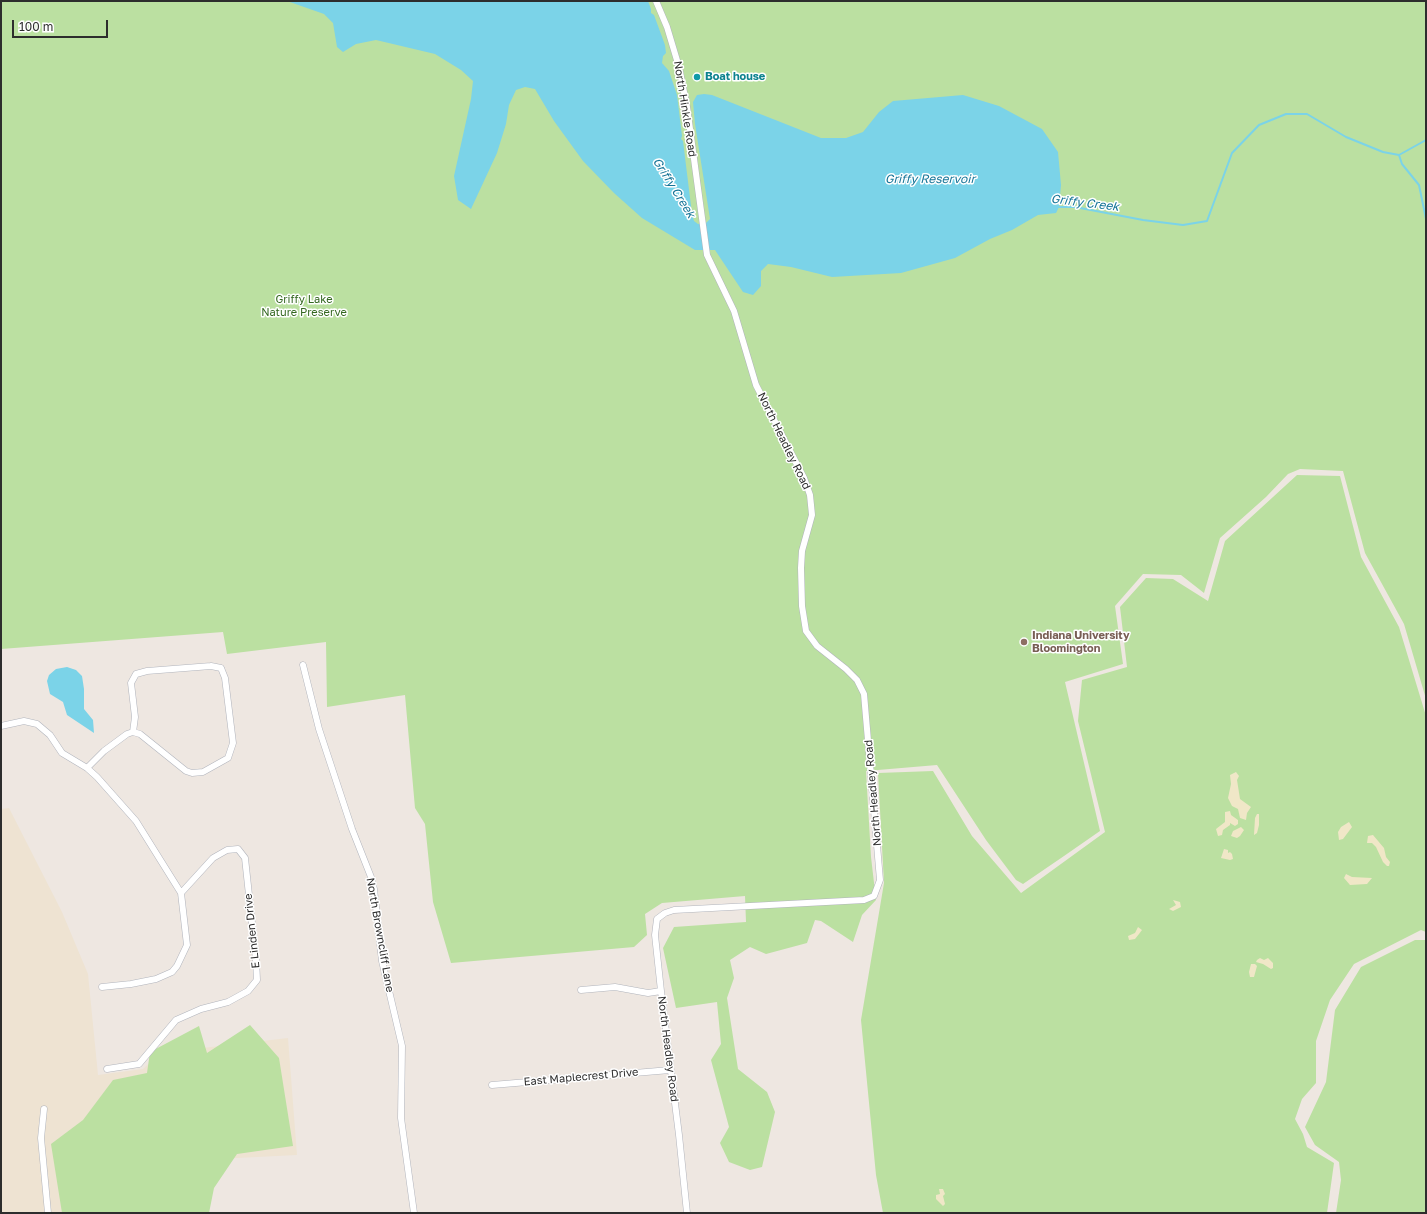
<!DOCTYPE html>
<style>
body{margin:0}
#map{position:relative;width:1427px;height:1214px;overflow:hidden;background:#eee7e1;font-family:"Golos Text",sans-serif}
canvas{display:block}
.frame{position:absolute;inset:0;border:2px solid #2d2d2d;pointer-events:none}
.scale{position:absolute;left:12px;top:20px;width:96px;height:18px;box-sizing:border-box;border:2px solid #2d2d2d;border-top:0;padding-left:5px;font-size:12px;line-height:14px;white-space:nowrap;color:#2d2d2d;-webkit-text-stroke:3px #fff;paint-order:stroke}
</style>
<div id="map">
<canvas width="1427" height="1214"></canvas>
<div class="frame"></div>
<div class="scale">100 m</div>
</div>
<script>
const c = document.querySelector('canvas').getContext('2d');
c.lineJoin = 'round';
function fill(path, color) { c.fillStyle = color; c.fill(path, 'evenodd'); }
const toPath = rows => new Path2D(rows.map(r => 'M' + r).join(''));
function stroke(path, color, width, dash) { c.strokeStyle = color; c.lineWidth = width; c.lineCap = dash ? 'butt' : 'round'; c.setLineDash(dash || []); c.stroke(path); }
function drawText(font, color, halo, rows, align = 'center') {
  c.font = font + ' "Golos Text",sans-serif'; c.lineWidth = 3; c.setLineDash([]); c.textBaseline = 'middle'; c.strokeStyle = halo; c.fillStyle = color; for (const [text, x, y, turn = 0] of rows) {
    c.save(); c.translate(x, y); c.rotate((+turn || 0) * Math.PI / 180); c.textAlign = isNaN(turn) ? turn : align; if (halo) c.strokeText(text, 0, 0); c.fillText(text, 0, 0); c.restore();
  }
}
const education = toPath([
 [9,808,62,912,88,974,98,1075,143,1069,160,1053,288,1038,297,1155,178,1161,184,1213,1,1213,1,809]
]);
const green = toPath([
 [1,1,1426,1,1426,699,1404,624,1365,553,1343,471,1300,469,1288,474,1266,497,1220,538,1204,593,1181,575,1143,574,1115,606,1123,664,1065,682,1100,831,1064,856,1023,884,1016,880,986,840,937,765,866,771,871,857,876,900,862,915,853,942,821,921,815,920,807,943,766,954,750,947,730,960,734,978,727,998,738,1069,767,1092,775,1112,762,1167,750,1170,729,1162,720,1143,729,1127,711,1060,721,1044,717,1002,676,1008,663,948,674,927,746,922,745,896,662,903,645,914,647,935,634,947,451,963,433,902,425,824,415,808,405,695,327,707,326,642,227,654,223,632,1,649],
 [1297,475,1340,476,1361,557,1399,627,1426,716,1426,932,1421,930,1354,964,1330,1000,1316,1041,1316,1083,1302,1099,1295,1119,1303,1134,1307,1147,1334,1163,1327,1213,883,1213,876,1175,861,1020,884,883,878,773,933,771,972,836,1021,893,1105,832,1078,721,1082,680,1127,667,1120,607,1146,578,1173,579,1208,601,1225,541],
 [1415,940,1426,940,1426,1213,1336,1213,1341,1180,1339,1162,1315,1145,1305,1127,1326,1082,1335,1010,1361,967],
 [250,1025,279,1058,293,1146,237,1154,214,1188,209,1213,62,1213,51,1144,83,1120,113,1080,147,1073,150,1052,199,1026,207,1053]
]);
const sand = toPath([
 [1236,772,1239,776,1237,780,1240,799,1251,807,1247,813,1246,820,1240,818,1238,809,1232,806,1228,798,1231,784,1230,775],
 [1230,811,1231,815,1238,820,1238,824,1235,826,1230,823,1230,825,1223,830,1222,835,1218,836,1216,829,1225,822,1225,812],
 [1257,814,1259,814,1259,825,1257,833,1254,835,1255,818],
 [1349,822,1352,827,1343,839,1339,840,1338,832,1341,827],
 [1241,827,1244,830,1240,836,1237,838,1231,836,1233,831],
 [1373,835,1384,848,1386,857,1390,862,1389,866,1387,866,1383,862,1376,847,1372,843,1367,843,1368,836],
 [1224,849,1228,850,1228,853,1230,852,1232,854,1233,859,1230,860,1221,858],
 [1346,874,1352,877,1372,878,1367,884,1350,885,1344,878],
 [1173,900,1180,902,1181,907,1173,911,1169,909,1176,905],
 [1138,927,1142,930,1139,934,1135,939,1129,940,1128,936,1135,933],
 [1260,958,1264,960,1268,958,1273,963,1273,968,1271,969,1263,964,1256,962,1257,960],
 [1251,964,1255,964,1257,966,1254,977,1250,977,1249,972],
 [939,1189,943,1189,945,1194,943,1196,945,1204,943,1206,936,1199,936,1195,940,1194]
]);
const water = toPath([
 [287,1,648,1,651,9,651,13,654,15,665,45,666,53,663,56,662,63,669,71,677,95,682,136,681,139,683,141,692,214,694,221,698,224,706,223,710,219,695,124,693,102,697,95,704,94,712,95,821,138,846,138,863,132,879,112,893,101,963,95,999,106,1042,129,1058,152,1061,185,1059,207,1056,213,1038,215,1012,230,990,239,955,258,901,273,832,277,791,267,768,264,761,271,761,286,753,295,743,292,715,250,695,250,642,218,614,193,583,161,554,121,535,89,525,87,516,90,509,105,506,124,497,153,471,209,458,200,454,176,471,99,473,81,461,70,435,54,376,40,356,44,343,52,337,47,333,23,324,14],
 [67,667,76,670,82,676,84,689,84,709,93,720,94,733,67,715,63,702,50,694,47,681,49,675,56,669]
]);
const stream = toPath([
 [1399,155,1402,164,1419,185,1426,219],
 [1058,207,1075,207,1143,220,1183,225,1207,221,1232,153,1259,125,1286,114,1307,114,1346,137,1383,152,1399,155,1426,140]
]);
const minor = toPath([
 [656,1,667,27,679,67,687,107,707,255,734,311,756,385,804,478,810,495,812,515,802,551,801,568,802,606,806,631,817,646,846,669,857,680,864,694,880,880,874,896,864,900,674,910,665,913,657,919,655,935,661,991,679,1135,687,1213],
 [303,665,319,729,352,829,371,877,374,889,382,961,402,1046,401,1118,414,1213],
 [211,666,221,668,225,678,233,743,228,758,203,772,192,773,186,771,140,734,133,732,135,717,131,683,136,674,147,671,211,666],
 [1,726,24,721,37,724,50,735,62,753,87,768,97,777,136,821,181,893,187,945,177,966,172,972,156,979,131,984,102,987],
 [87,768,104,751,127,734,133,732],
 [581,990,615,987,648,993,661,991],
 [107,1069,139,1064,176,1020,201,1009,228,1002,248,991,257,980,256,960,245,858,238,849,227,850,213,858,181,893],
 [492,1085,670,1070],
 [44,1109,41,1138,48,1213]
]);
const markers = [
 [697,77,4,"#0f9aa8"],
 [1024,642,4,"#8d6e63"]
];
const cultureNames = [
 ["Boat house",705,77]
];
const streetNames = [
 ["North Hinkle Road",685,109,81],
 ["North Headley Road",784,441,64],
 ["North Headley Road",873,793,-95],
 ["E Linden Drive",252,931,-96],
 ["North Browncliff Lane",380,935,80],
 ["North Headley Road",668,1049,83],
 ["East Maplecrest Drive",581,1077,-5]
];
const parkNames = [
 ["Griffy Lake",304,300],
 ["Nature Preserve",304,313]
];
const educationNames = [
 ["Indiana University",1032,636],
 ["Bloomington",1032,649]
];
const waterNames = [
 ["Griffy Reservoir",930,179],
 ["Griffy Creek",674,188,58],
 ["Griffy Creek",1085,203,7]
];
fill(education, '#eee3d2');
fill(green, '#bbe0a1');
fill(sand, '#f0e7c7');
fill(water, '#7bd3e8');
stroke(stream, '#7bd3e8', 2);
stroke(minor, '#b1b4bc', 7);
stroke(minor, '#fff', 6);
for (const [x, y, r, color] of markers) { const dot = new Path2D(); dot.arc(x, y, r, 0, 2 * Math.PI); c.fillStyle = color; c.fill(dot); stroke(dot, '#fff', 1.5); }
drawText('bold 11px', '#0d838f', '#fff', cultureNames, 'left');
drawText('11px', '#2d2d2d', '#fff', streetNames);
drawText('11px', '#346820', '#fff', parkNames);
drawText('bold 11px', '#785e54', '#fff', educationNames, 'left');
drawText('italic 12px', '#167598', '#fff', waterNames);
</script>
